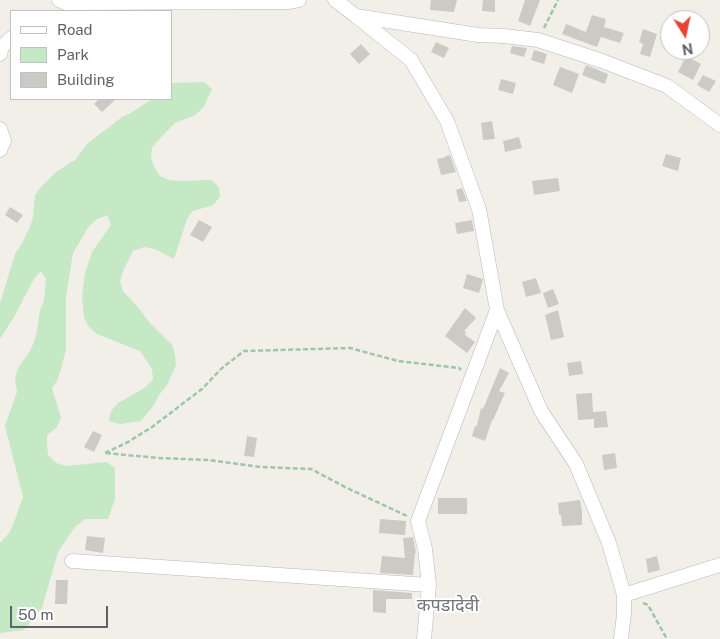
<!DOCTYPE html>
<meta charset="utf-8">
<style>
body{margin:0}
#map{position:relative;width:720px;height:639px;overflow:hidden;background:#f1efe8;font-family:"Public Sans",sans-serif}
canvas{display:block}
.legend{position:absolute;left:10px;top:10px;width:162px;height:90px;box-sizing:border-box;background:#fff;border:1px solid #bfc1c3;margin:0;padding:6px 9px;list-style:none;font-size:15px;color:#5f6368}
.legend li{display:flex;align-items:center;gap:10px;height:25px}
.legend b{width:25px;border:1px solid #bfc1c3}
.north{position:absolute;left:660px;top:10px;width:50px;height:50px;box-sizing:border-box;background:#fff;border:1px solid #bfc1c3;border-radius:50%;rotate:170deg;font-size:14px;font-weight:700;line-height:20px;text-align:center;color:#5f6368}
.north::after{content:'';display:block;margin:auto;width:18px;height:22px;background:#ea4335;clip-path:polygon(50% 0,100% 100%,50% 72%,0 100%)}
.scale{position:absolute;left:10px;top:606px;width:98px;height:22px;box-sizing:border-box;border:2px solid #5f6368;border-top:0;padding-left:6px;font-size:15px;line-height:18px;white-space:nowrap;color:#5f6368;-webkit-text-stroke:4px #fff;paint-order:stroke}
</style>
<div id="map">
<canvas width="720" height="639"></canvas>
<ul class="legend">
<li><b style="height:6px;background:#fff"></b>Road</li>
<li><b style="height:14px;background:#c5e8c5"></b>Park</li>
<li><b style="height:14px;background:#cccac5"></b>Building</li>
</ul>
<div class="north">N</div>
<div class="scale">50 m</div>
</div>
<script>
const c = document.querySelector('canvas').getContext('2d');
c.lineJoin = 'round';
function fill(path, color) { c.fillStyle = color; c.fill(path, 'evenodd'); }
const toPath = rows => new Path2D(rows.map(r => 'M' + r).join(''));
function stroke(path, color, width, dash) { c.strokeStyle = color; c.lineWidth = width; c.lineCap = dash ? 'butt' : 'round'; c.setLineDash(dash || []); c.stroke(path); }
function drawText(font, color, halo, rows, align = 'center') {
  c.font = font + ' "Public Sans","Noto Sans Devanagari",sans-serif'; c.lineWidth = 4; c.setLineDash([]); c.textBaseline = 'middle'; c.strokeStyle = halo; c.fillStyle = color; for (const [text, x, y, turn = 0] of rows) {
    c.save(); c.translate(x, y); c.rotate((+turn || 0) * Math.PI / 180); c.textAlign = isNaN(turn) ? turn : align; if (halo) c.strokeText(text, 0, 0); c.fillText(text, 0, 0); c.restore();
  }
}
const green = toPath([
 [204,82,212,89,203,108,195,115,175,123,167,131,152,147,151,157,154,167,160,176,169,180,180,181,211,180,219,187,220,197,213,205,193,211,187,219,174,259,155,249,144,247,133,251,123,271,120,282,123,291,137,306,150,323,172,345,175,355,176,365,167,385,159,395,154,405,141,421,120,424,109,421,111,411,118,403,146,387,153,379,152,369,140,351,97,334,89,327,84,317,82,296,85,273,92,252,111,225,107,215,97,219,89,226,73,253,66,297,66,349,61,369,58,379,52,388,61,418,56,428,47,435,47,445,48,455,56,463,66,466,107,462,115,468,115,499,108,519,85,519,75,527,58,552,42,608,24,630,0,633,0,543,10,532,17,514,23,497,5,426,17,392,15,378,18,368,30,351,34,342,37,331,40,310,44,300,46,280,41,271,34,279,14,317,0,339,0,303,15,254,21,245,30,227,33,217,35,195,42,186,56,172,75,160,88,143,122,117,131,113,152,99,171,99,171,83]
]);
const building = toPath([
 [431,0,457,0,454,12,430,10],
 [483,0,495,0,495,12,482,11],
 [525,0,540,0,530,26,518,21],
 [592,15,606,19,604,27,624,33,620,43,601,37,597,47,562,34,566,24,586,32],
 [643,29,657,34,650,57,640,54,643,44,639,42],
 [436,42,449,48,444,58,431,52],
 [361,44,370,54,359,64,350,54],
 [512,46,527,48,524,57,510,53],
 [534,50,547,54,544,64,531,60],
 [686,56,701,64,693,80,678,72],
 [586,65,608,74,605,84,582,75],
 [560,67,579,74,572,93,553,85],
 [703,75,716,81,709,92,697,85],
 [501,79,516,83,513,94,498,90],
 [99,99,116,99,102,112,94,104],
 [492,121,495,139,483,140,481,123],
 [519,137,522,148,505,152,503,141],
 [666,154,681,158,678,171,662,166],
 [450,155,456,172,441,175,437,159,446,157,446,156],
 [558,178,560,191,534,195,532,181],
 [462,188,467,201,459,202,456,190],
 [10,207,23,215,17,223,5,215],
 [199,220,212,227,203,242,190,235],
 [472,220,474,231,457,234,455,223],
 [467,274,483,279,479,293,463,288],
 [536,278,541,293,526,297,522,282],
 [553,289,559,304,548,308,543,293],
 [465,308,476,318,464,331,466,332,465,335,475,342,467,353,445,336],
 [558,310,564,337,551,340,545,315],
 [581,361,583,374,569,376,567,363],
 [500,368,509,373,499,391,505,393,493,420,492,420,485,441,472,436,475,426,477,426,481,408,483,409],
 [592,393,593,412,606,411,608,427,594,428,594,419,578,420,576,394],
 [93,431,102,435,94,452,84,447],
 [247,436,257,438,254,457,244,456],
 [615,453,617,468,604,470,602,455],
 [438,498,467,498,467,514,438,514],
 [580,500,582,512,582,525,562,526,561,515,559,515,558,503],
 [380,519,406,521,405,535,379,533],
 [87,536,105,538,103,553,85,550],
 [413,537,416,553,415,553,413,575,380,573,382,556,405,558,403,538],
 [657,556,660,570,648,573,646,559],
 [56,580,68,580,67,604,55,604],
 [373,590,412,593,412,599,386,599,386,613,373,612]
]);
const path = toPath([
 [544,28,558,0],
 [105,453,128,442,152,427,202,389,222,368,244,351,350,348,398,361,459,368,461,370],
 [106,453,158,458,209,460,261,467,311,469,347,488,407,516],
 [643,603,648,605,667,639]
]);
const minor = toPath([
 [59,0,66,3,288,2,299,0],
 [335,0,356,16,478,35,504,36,538,40,602,61,667,86,720,125],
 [356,16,411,60,447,121,479,209,497,310,541,411,576,464,609,543,624,595,624,614,621,639],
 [0,54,2,47,11,38],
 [0,129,4,141,0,150],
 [72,561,429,585],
 [624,595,720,565],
 [424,639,429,585,425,549,418,521,497,310]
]);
const quarterNames = [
 ["कपडादेवी",448,605]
];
fill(green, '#c5e8c5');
fill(building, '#cccac5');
stroke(minor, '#b5b8bc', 15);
stroke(path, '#9cc7a9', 2.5, [5, 2.5]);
stroke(minor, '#fff', 14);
drawText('18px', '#70757a', '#fff', quarterNames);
</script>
